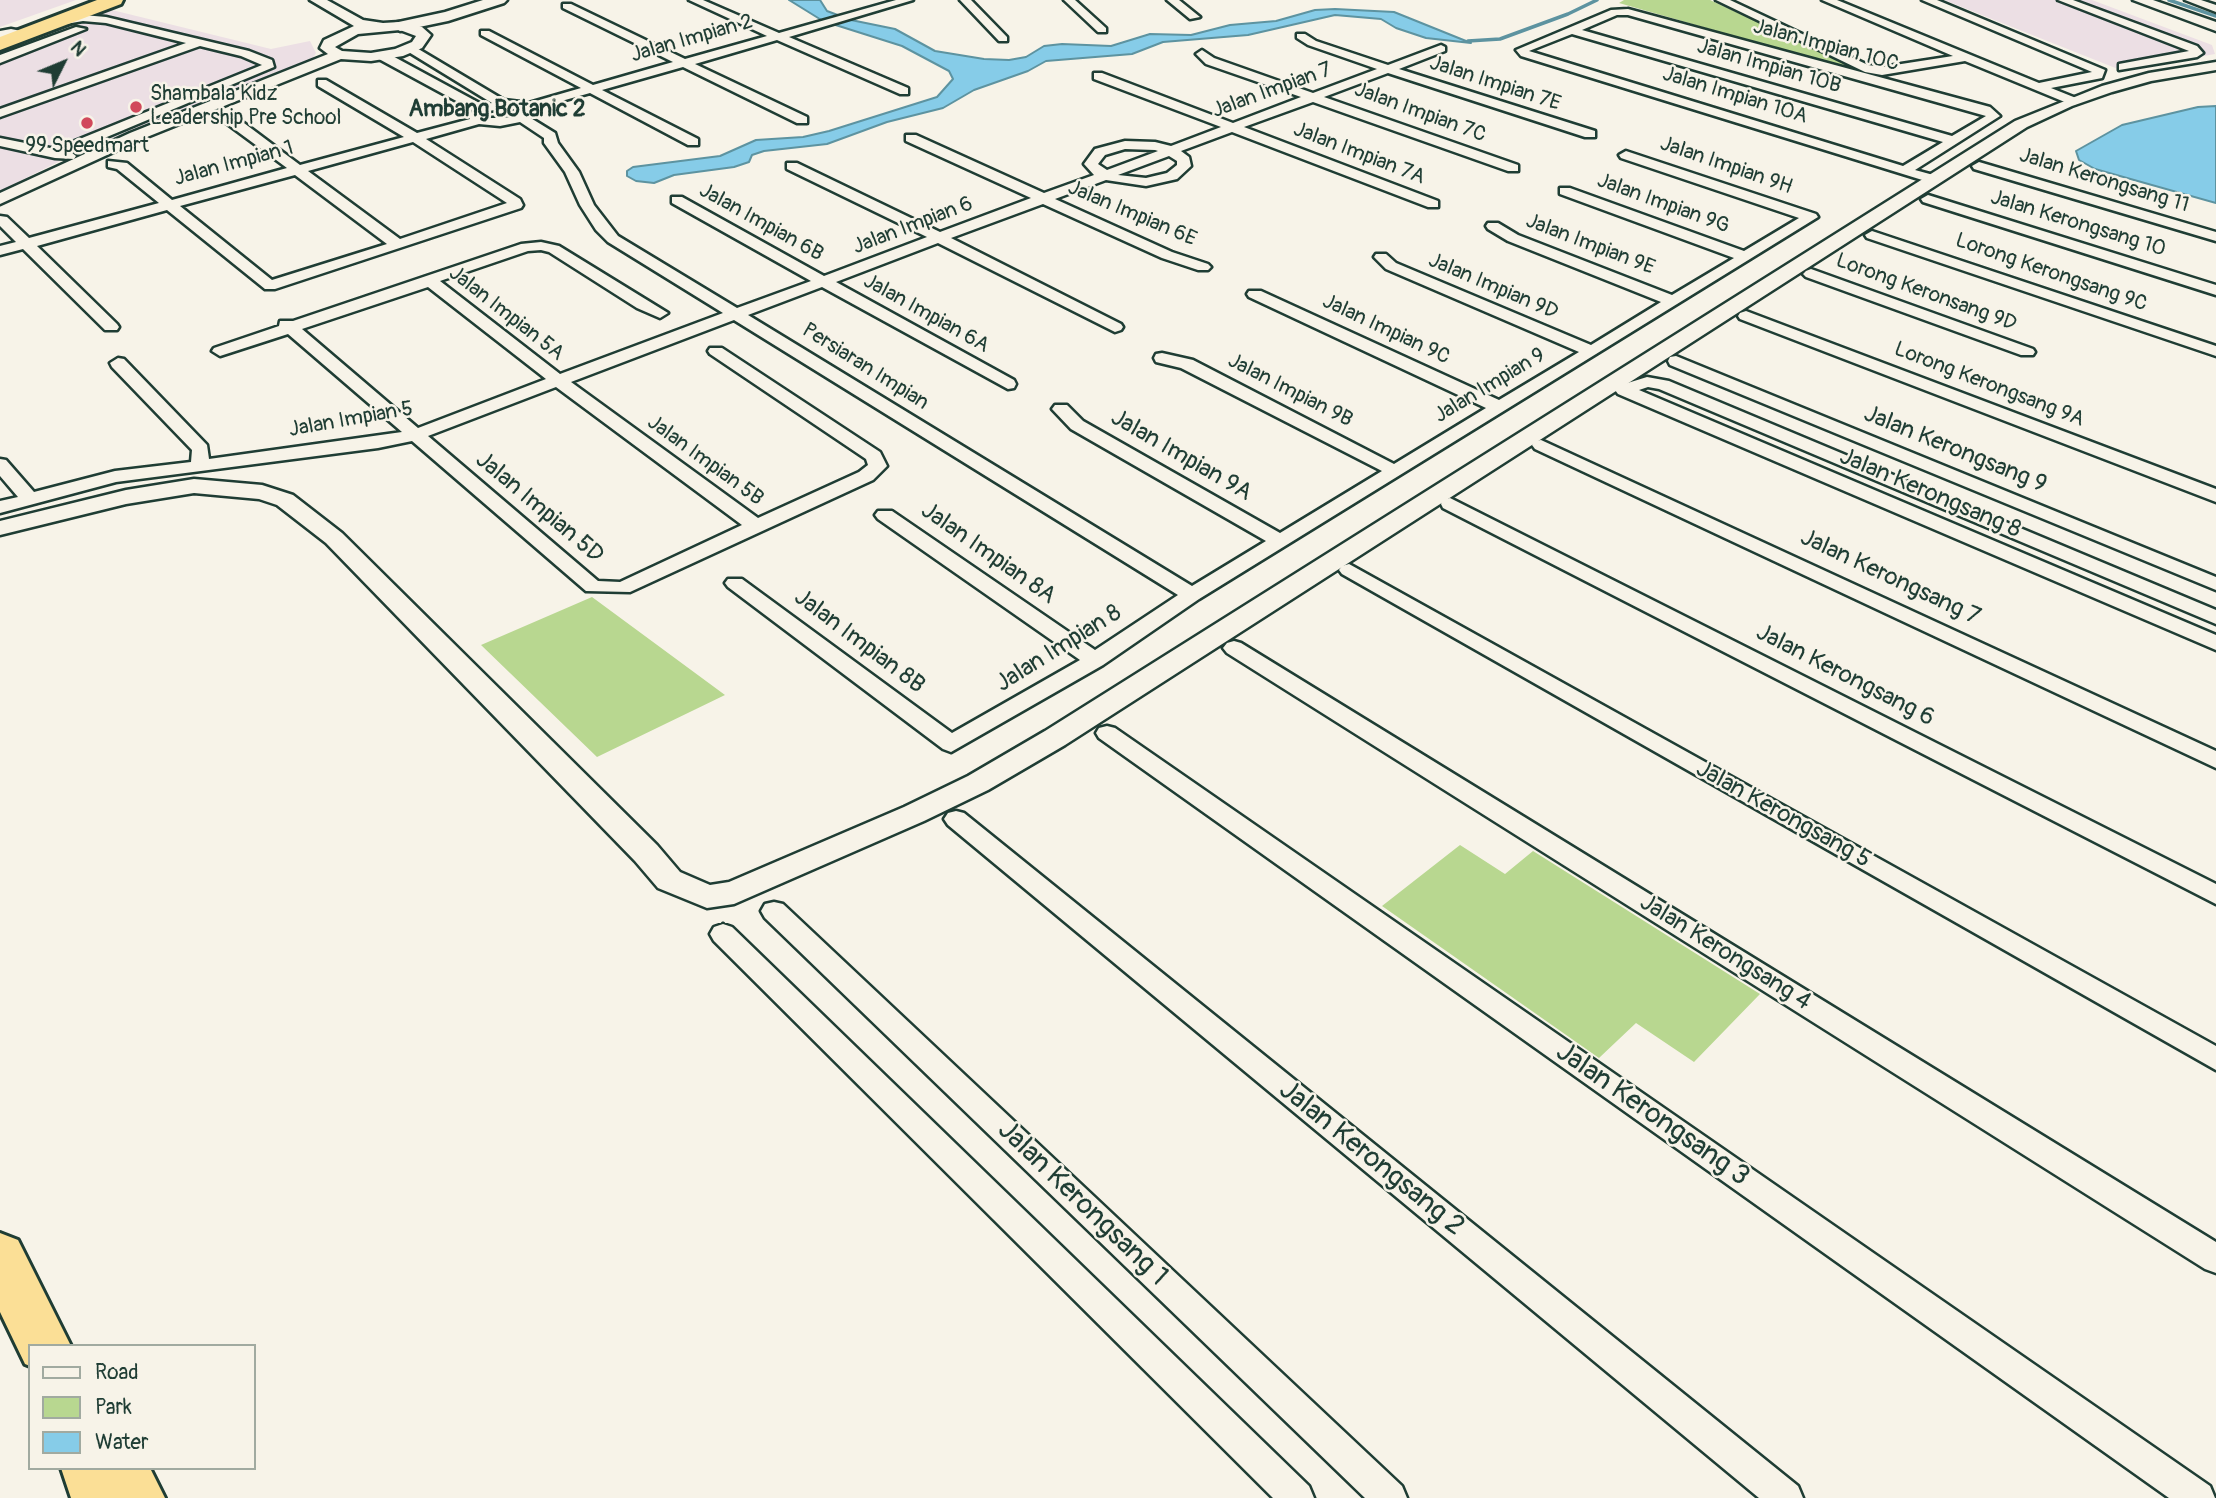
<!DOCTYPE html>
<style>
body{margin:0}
#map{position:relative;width:2216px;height:1498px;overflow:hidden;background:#f7f3e8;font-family:Pangolin,sans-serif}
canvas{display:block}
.legend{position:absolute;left:28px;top:1344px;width:228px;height:126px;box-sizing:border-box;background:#f7f3e8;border:2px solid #a1aaa0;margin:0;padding:9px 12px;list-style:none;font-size:21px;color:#1f3d34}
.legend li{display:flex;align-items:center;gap:14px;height:35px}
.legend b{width:35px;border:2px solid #a1aaa0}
.north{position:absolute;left:28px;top:28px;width:70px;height:70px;-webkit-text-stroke:5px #f7f3e8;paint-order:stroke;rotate:47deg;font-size:19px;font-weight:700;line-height:28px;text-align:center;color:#1f3d34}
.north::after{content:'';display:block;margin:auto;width:24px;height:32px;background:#1f3d34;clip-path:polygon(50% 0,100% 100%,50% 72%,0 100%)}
</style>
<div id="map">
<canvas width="2216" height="1498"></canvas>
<ul class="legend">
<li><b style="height:9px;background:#f7f3e8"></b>Road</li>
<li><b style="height:19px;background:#b8d790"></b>Park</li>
<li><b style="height:19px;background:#86cce8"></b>Water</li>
</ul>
<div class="north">N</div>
</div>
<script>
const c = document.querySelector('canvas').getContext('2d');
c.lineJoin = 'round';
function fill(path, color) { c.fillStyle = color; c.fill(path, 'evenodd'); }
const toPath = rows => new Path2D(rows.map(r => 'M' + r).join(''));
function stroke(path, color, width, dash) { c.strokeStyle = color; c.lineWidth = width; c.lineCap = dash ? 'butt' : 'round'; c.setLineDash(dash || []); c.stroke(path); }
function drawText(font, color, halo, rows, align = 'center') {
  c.font = font + ' Pangolin,sans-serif'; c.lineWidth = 5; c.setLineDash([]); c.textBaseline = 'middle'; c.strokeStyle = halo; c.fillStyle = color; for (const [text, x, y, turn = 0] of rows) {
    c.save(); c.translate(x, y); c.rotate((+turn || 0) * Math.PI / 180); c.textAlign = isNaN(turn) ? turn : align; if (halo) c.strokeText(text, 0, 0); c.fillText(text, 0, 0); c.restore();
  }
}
const built = toPath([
 [0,0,76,0,0,27],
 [1944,0,2092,0,2212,45,2215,54,2123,71],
 [112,10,271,49,310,41,316,53,311,61,80,151,0,191,0,51]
]);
const green = toPath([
 [1624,0,1710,0,1855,67,1846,68,1619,3],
 [592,597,725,695,597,757,481,645],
 [1460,845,1505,874,1533,851,1760,994,1694,1062,1636,1023,1599,1058,1382,906]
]);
const water = toPath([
 [789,0,820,0,827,11,851,20,895,29,935,51,984,59,1009,60,1026,57,1044,46,1062,44,1111,46,1150,34,1191,35,1230,25,1276,21,1315,10,1335,9,1394,12,1471,43,1426,38,1396,28,1381,19,1335,15,1248,35,1163,42,1132,54,1046,61,1028,71,974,90,943,108,887,122,827,144,764,151,752,155,749,162,734,167,674,175,654,183,636,181,627,176,627,171,633,167,720,156,756,140,803,137,829,131,937,97,953,79,949,71,902,46,823,21,789,0],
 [2216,106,2216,203,2095,169,2079,160,2076,151,2122,125,2198,107,2216,106]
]);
const stream = toPath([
 [2169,0,2216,16],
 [1468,41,1500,39,1568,14,1597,0]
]);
const minor = toPath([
 [689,0,703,0,779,33,896,0,913,0,789,37,908,88,908,94,900,94,777,40,695,64,807,117,807,123,797,123,683,67,602,90,698,139,698,145,688,145,590,93,533,109,534,112,529,117,555,133,558,143,579,172,594,205,618,236,737,308,811,281,672,203,672,197,682,197,824,276,927,237,787,169,787,163,797,163,940,232,1031,198,906,141,906,135,916,135,1044,193,1094,175,1084,164,1095,149,1125,141,1155,142,1171,146,1221,127,1094,79,1094,73,1102,73,1233,123,1301,97,1206,64,1196,54,1202,50,1214,58,1313,93,1377,69,1308,45,1297,38,1297,34,1305,34,1316,41,1388,65,1441,45,1445,47,1445,51,1399,69,1595,131,1595,137,1585,137,1388,73,1324,97,1518,165,1518,171,1508,171,1313,102,1244,127,1438,201,1438,207,1428,207,1232,132,1181,151,1189,157,1191,166,1177,179,1146,186,1106,180,1055,199,1172,252,1208,264,1211,267,1208,270,1198,270,1162,258,1043,204,951,238,1121,324,1123,327,1121,330,1115,332,938,243,836,282,1014,380,1016,384,1014,388,1008,389,822,287,748,315,1192,586,1266,541,1071,429,1052,409,1055,405,1067,405,1083,421,1280,533,1382,471,1181,368,1156,362,1154,358,1156,354,1162,353,1193,360,1394,464,1486,408,1249,297,1247,294,1249,291,1261,291,1499,400,1579,352,1386,269,1374,257,1376,254,1386,254,1396,263,1591,345,1661,302,1508,241,1488,229,1486,226,1488,223,1498,223,1518,235,1672,295,1734,258,1560,194,1560,188,1570,188,1744,251,1799,218,1621,158,1619,155,1626,151,1816,214,1818,217,1199,599,1103,665,951,752,943,749,728,587,725,583,728,579,742,579,952,733,1080,660,878,519,875,515,878,511,892,511,1095,650,1178,595,734,320,571,382,758,518,859,472,868,465,866,459,710,354,708,351,710,348,722,348,880,452,887,466,873,480,630,592,586,591,412,441,378,448,116,482,0,513,0,501,18,497,0,476,0,459,6,460,34,492,115,471,191,462,192,450,112,367,110,363,118,358,124,359,207,445,209,459,402,432,288,334,220,356,212,351,214,348,279,326,280,321,293,321,521,244,541,242,559,246,668,313,660,318,637,308,549,252,541,250,528,251,440,281,560,374,723,313,608,242,596,230,580,205,565,172,544,143,544,138,520,122,500,126,479,124,426,139,520,199,523,205,521,208,275,289,265,289,167,210,37,246,117,324,119,327,117,330,105,330,23,249,0,255,0,246,16,242,0,226,0,216,7,217,29,238,159,203,117,169,108,167,108,161,127,163,172,200,287,168,226,123,226,117,236,117,300,165,404,137,318,86,318,80,326,80,417,133,470,119,469,116,473,110,379,59,379,53,387,53,483,105,492,103,407,51,407,47,415,47,504,100,529,103,581,88,481,35,481,31,489,31,593,85,673,62,563,8,563,4,571,4,685,59,767,36,689,0],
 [508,107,521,111,512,117,500,118,488,118,483,115,485,112,508,107],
 [413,142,507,203,400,239,308,171,413,142],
 [1125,149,1155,150,1158,151,1107,170,1098,164,1105,155,1125,149],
 [1169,156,1177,161,1177,165,1167,173,1146,178,1118,175,1169,156],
 [295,175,387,244,272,280,180,206,295,175],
 [428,287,546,379,418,428,302,329,428,287],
 [556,387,742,525,620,582,598,581,428,436,556,387],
 [960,0,971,0,1007,37,1007,41,999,41,960,0],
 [1064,0,1075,0,1106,28,1106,32,1098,32,1064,0],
 [1167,0,1179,0,1200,17,1190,19,1167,0],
 [1716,0,1730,0,1868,65,1882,67,1953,56,1822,0,1837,0,2039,83,2092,72,1922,0,1937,0,2105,70,2102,78,2051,88,2076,98,2076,104,2072,105,1965,61,1882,75,1865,72,1716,0],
 [2058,0,2073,0,2197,46,2203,53,2197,57,2119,70,2119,64,2189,51,2058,0],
 [2185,0,2201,0,2216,5,2216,12,2185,0],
 [1628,9,1990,107,2000,116,1915,170,1937,176,1937,182,1932,183,1521,56,1516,50,1611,10,1628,9],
 [1617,15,1628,15,1986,116,1952,136,1582,30,1617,15],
 [1572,34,1943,142,1903,166,1529,51,1572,34],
 [83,15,106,17,249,51,272,60,274,67,71,152,76,156,74,159,55,158,0,146,0,138,55,149,262,65,241,56,200,46,0,117,0,109,186,43,106,23,83,21,54,26,48,23,83,15],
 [76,27,86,29,0,63,0,55,76,27],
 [11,29,21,31,0,38,0,31,11,29],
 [1979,162,2216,232,2216,241,1974,169,1972,166,1979,162],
 [1928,195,2216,285,2216,295,1923,202,1921,199,1928,195],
 [1872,231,2216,346,2216,356,1867,238,1865,235,1872,231],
 [1811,269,2033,349,2035,352,2033,355,2021,355,1806,277,1803,274,1806,271,1811,269],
 [1746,311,2216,489,2216,502,1740,319,1738,316,1740,313,1746,311],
 [1676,356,2216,577,2216,590,1670,365,1668,361,1670,357,1676,356],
 [1647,377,1669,381,2216,610,2216,624,1659,389,1648,387,1639,390,2216,635,2216,650,1618,394,1615,390,1618,386,1647,377],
 [1541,440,2216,751,2216,768,1535,449,1532,445,1535,441,1541,440],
 [1450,498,2216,884,2216,904,1443,508,1441,504,1443,500,1450,498],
 [1349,564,2216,1046,2216,1070,1342,574,1339,570,1342,566,1349,564],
 [1234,641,1241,643,2216,1242,2216,1273,2205,1269,1227,653,1223,648,1227,643,1234,641],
 [1107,726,1115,728,2210,1486,2215,1498,2169,1498,1099,738,1096,733,1099,728,1107,726],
 [956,811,964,813,1798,1486,1803,1498,1759,1498,948,825,944,819,948,813,956,811],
 [774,902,783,904,1402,1486,1407,1498,1365,1498,765,918,761,911,765,904,774,902],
 [723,924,732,927,1309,1486,1314,1498,1273,1498,714,941,710,934,714,927,723,924]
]);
const tertiary = toPath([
 [310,0,327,0,363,20,383,23,400,22,422,27,431,35,422,48,403,56,371,61,341,59,142,139,0,204,0,193,130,133,328,54,320,48,324,40,354,26,310,0],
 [400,30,416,36,412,42,395,49,371,53,342,51,335,47,358,34,400,30],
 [2133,0,2153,0,2216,22,2216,31,2133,0],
 [2216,62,2216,70,2151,81,2112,92,2072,106,2027,127,1065,745,988,790,924,821,734,904,707,908,658,888,635,861,326,543,277,505,259,499,194,493,126,504,0,535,0,521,126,490,194,479,262,485,293,495,342,533,657,845,680,872,710,885,729,882,904,807,968,776,1045,731,2015,121,2102,86,2149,73,2216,62]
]);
const secondary = toPath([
 [483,0,507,0,504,3,448,21,400,31,392,26,394,23,445,12,483,0]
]);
const motorway = toPath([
 [97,0,123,0,121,4,0,50,0,37,97,0],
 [0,1233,18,1240,71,1346,30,1346,30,1366,25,1364,0,1312,0,1233],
 [61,1468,150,1468,165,1498,71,1498,61,1468]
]);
const markers = [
 [136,107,7,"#d1495b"],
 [87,123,7,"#d1495b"]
];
const farStreetnames = [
 ["Jalan Impian 2",692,39,-16],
 ["Jalan Impian 10C",1826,46,15],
 ["Jalan Impian 10B",1769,67,16],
 ["Jalan Impian 7E",1495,84,18],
 ["Jalan Impian 7",1272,91,-20],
 ["Jalan Impian 10A",1735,96,17],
 ["Jalan Impian 7C",1420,113,20],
 ["Jalan Impian 7A",1359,154,21],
 ["Jalan Impian 1",234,164,-15],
 ["Jalan Impian 9H",1726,166,19],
 ["Jalan Kerongsang 11",2104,181,17],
 ["Jalan Impian 9G",1663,204,20],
 ["Jalan Impian 6E",1132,214,23],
 ["Jalan Impian 6B",761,223,29],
 ["Jalan Kerongsang 10",2078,224,17],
 ["Jalan Impian 6",913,226,-21],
 ["Jalan Impian 9E",1590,245,21],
 ["Lorong Kerongsang 9C",2051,273,19],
 ["Jalan Impian 9D",1493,287,23],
 ["Lorong Keronsang 9D",1926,293,20],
 ["Jalan Impian 5A",506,314,38],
 ["Jalan Impian 6A",926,314,29],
 ["Jalan Impian 9C",1386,330,25],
 ["Persiaran Impian",865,367,32],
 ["Lorong Kerongsang 9A",1989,385,21],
 ["Jalan Impian 9",1490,386,-31],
 ["Jalan Impian 9B",1290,391,27],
 ["Jalan Impian 5",351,420,-10],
 ["Jalan Impian 5B",705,461,36]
];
const farPoinames = [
 ["Shambala Kidz",150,95],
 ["Leadership Pre School",150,119],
 ["99 Speedmart",87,147,"center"]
];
const farQuarternames = [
 ["Ambang Botanic 2",497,110]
];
const streetNames = [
 ["Jalan Kerongsang 9",1955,450,22],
 ["Jalan Impian 9A",1181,456,30],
 ["Jalan Kerongsang 8",1930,494,23],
 ["Jalan Impian 5D",539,508,40],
 ["Jalan Impian 8A",988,554,35],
 ["Jalan Kerongsang 7",1890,578,25],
 ["Jalan Impian 8B",859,642,37],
 ["Jalan Impian 8",1059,649,-32],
 ["Jalan Kerongsang 6",1845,676,27],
 ["Jalan Kerongsang 5",1783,815,29],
 ["Jalan Kerongsang 4",1725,953,32]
];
const nearStreetnames = [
 ["Jalan Kerongsang 3",1652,1115,35],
 ["Jalan Kerongsang 2",1371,1159,39],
 ["Jalan Kerongsang 1",1082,1204,44]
];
fill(built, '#ecdfe4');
fill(green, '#b8d790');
fill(water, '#86cce8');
stroke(water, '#5d93a0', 2);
stroke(stream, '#5d93a0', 3.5);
stroke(minor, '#1f3d34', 5);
stroke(tertiary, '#1f3d34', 5);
stroke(secondary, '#1f3d34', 5);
stroke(motorway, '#1f3d34', 6);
fill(minor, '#f7f3e8');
fill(tertiary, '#f7f3e8');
fill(secondary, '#f7f3e8');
fill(motorway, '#fbdf96');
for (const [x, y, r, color] of markers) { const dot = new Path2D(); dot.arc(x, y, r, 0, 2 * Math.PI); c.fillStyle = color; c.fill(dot); stroke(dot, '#f7f3e8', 2.5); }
drawText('21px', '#1f3d34', '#f7f3e8', farStreetnames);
drawText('21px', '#1f3d34', '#f7f3e8', farPoinames, 'left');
drawText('bold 23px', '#1f3d34', '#f7f3e8', farQuarternames);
drawText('24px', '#1f3d34', '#f7f3e8', streetNames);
drawText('28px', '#1f3d34', '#f7f3e8', nearStreetnames);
</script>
